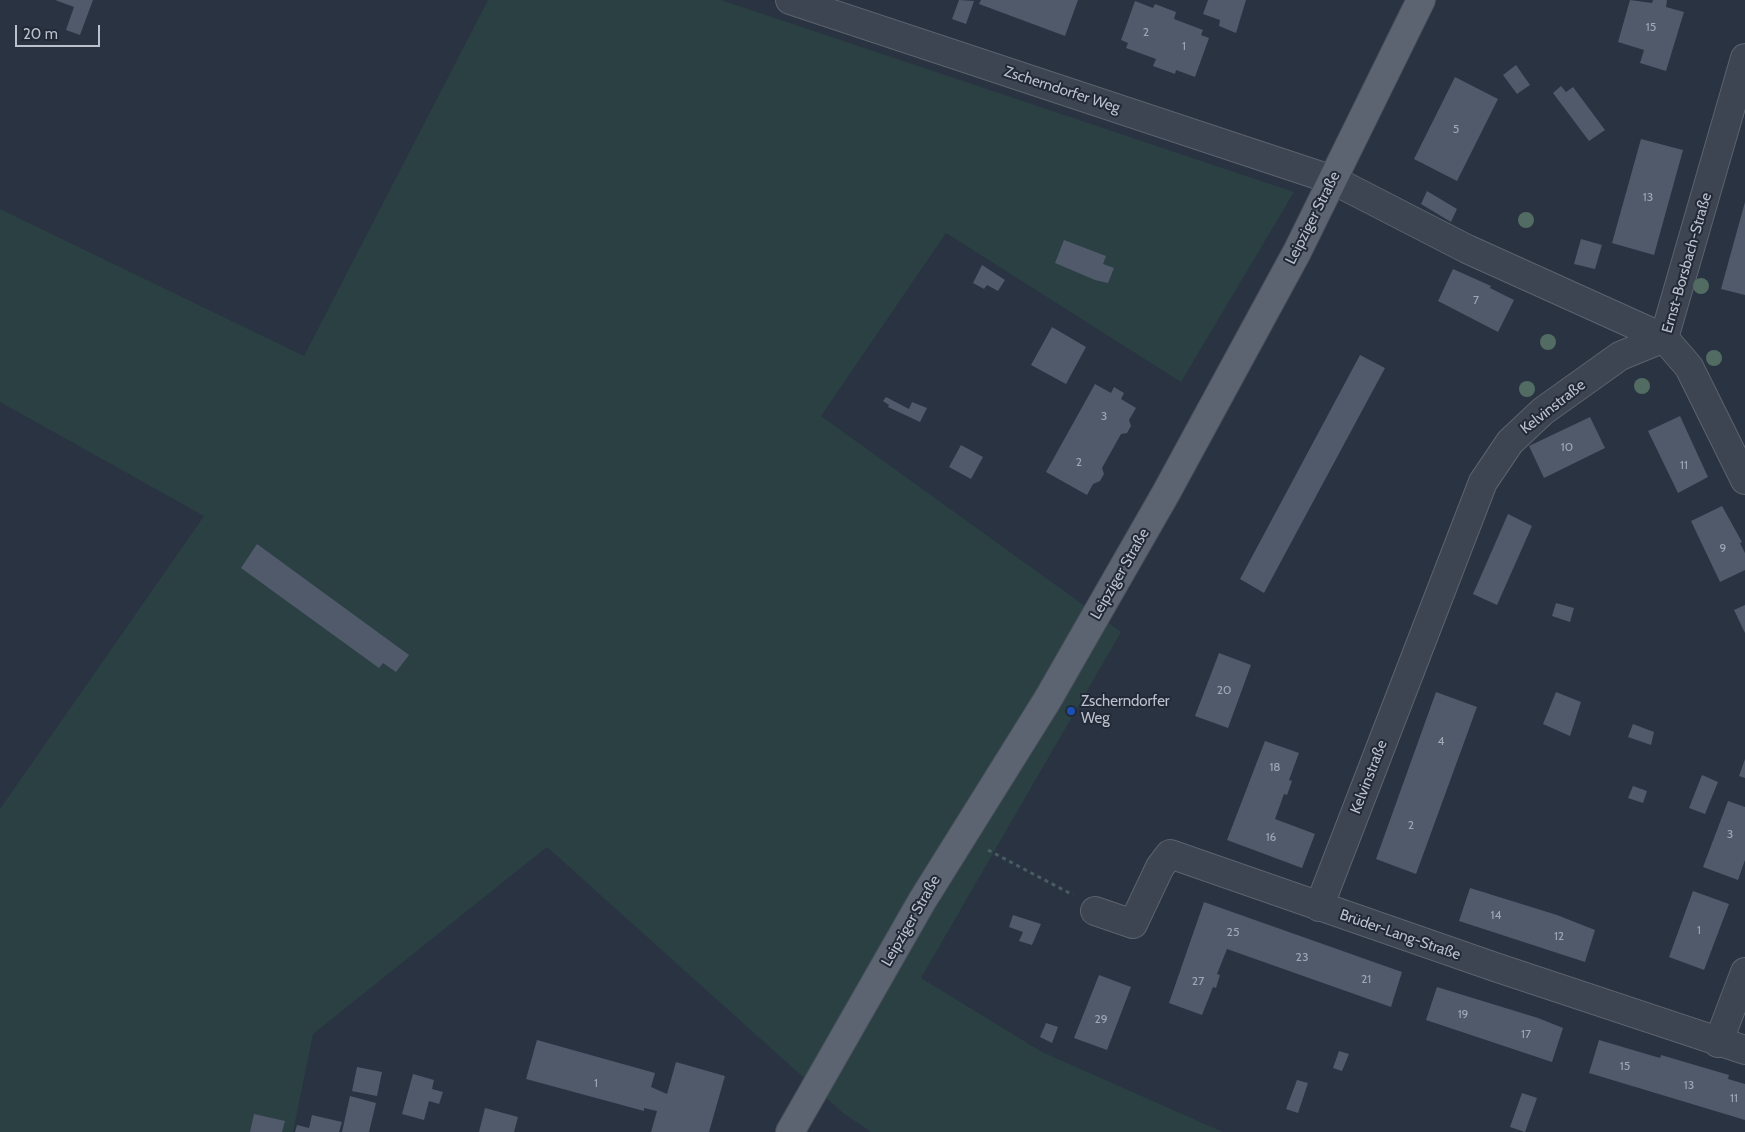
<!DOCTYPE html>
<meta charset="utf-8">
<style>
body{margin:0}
#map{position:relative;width:1745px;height:1132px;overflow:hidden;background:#293342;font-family:Cabin,sans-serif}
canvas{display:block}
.scale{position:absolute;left:15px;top:25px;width:85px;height:22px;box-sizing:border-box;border:2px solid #bbc1cc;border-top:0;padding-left:6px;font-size:15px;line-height:18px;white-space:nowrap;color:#bbc1cc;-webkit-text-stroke:4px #222a37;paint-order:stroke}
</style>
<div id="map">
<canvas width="1745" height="1132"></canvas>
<div class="scale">20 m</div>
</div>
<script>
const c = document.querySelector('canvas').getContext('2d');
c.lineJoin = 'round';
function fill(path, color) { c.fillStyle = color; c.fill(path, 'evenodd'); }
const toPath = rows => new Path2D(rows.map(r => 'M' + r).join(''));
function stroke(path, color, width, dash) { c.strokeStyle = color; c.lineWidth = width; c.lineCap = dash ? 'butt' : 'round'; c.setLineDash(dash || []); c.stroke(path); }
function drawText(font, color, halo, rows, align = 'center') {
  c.font = font + ' Cabin,sans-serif'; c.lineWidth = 4; c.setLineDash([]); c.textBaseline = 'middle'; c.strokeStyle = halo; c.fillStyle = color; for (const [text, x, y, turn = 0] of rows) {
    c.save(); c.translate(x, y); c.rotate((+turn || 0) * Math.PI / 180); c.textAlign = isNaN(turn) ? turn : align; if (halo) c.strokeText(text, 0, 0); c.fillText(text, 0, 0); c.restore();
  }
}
const green = toPath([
 [488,0,721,0,1294,192,1181,382,946,233,821,416,1121,632,921,978,1042,1052,1223,1132,871,1132,843,1113,547,847,313,1034,293,1132,0,1132,0,809,204,516,0,402,0,209,304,356]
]);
const building = toPath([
 [55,0,93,0,80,35,66,30,74,7],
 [959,0,974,1,966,24,952,19],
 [981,0,1078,0,1065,36,979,4],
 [1208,0,1246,0,1236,33,1219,26,1220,20,1203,14],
 [1630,0,1652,3,1653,0,1667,0,1666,7,1684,12,1666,71,1640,63,1644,50,1618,42],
 [1135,1,1153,8,1155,4,1176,12,1174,19,1203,30,1201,35,1209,38,1195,77,1176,70,1175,74,1153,66,1156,59,1126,48,1128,43,1121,40],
 [1516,65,1530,85,1517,94,1503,75],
 [1455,77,1498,99,1457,181,1414,159],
 [1561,86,1566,92,1573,87,1605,130,1589,141,1553,93],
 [1641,139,1683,150,1654,255,1612,243],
 [1427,191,1457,209,1451,222,1421,204],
 [1745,202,1745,295,1721,289],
 [1581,239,1602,245,1595,269,1574,264],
 [1064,240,1106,256,1103,264,1114,268,1108,283,1095,280,1055,263],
 [982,265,1005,280,998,291,987,285,984,289,973,283],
 [1453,269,1491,286,1490,288,1514,300,1498,332,1438,301],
 [1052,327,1086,347,1066,384,1031,365],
 [1360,355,1385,368,1264,593,1240,579],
 [1095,384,1111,393,1114,387,1124,393,1121,399,1136,408,1129,420,1131,426,1127,433,1121,434,1102,468,1104,474,1100,481,1093,484,1087,495,1046,472],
 [886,397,909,409,912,402,927,408,920,422,888,407,889,405,883,401],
 [1680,416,1708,477,1678,493,1648,431],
 [1590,417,1605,448,1544,478,1529,446],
 [961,445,983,457,971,479,949,467],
 [1722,506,1742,542,1740,543,1745,553,1745,570,1720,582,1691,521],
 [1508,514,1532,526,1497,605,1473,594],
 [257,544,409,655,396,672,383,663,379,668,241,568],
 [1556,603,1574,608,1570,622,1552,616],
 [1745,605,1745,633,1734,610],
 [1219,653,1251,665,1228,728,1195,716],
 [1436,692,1477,707,1416,874,1376,859],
 [1556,692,1581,702,1570,736,1543,724],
 [1633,724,1654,732,1651,745,1628,737],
 [1265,741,1299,753,1289,780,1292,781,1287,795,1284,794,1275,819,1315,834,1302,868,1227,840],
 [1745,759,1745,778,1739,776],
 [1702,775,1718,782,1705,814,1689,808],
 [1633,786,1647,791,1643,803,1628,798],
 [1728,801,1745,807,1745,860,1738,880,1703,867],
 [1470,888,1557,915,1595,930,1585,962,1459,921],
 [1693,891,1729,904,1704,970,1669,957],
 [1204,902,1402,972,1391,1007,1227,949,1217,974,1220,975,1216,988,1213,987,1202,1015,1169,1003],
 [1013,915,1041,924,1032,945,1019,941,1023,932,1009,927],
 [1099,975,1131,987,1107,1050,1074,1038],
 [1437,987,1538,1018,1563,1028,1552,1062,1426,1020],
 [1046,1023,1058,1027,1052,1043,1040,1037],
 [537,1040,655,1073,651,1087,667,1094,676,1062,725,1076,709,1132,651,1132,657,1111,644,1108,644,1111,526,1079],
 [1599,1040,1660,1058,1661,1055,1729,1075,1728,1079,1745,1084,1745,1120,1589,1073],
 [1339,1051,1349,1054,1342,1071,1333,1068],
 [357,1067,382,1072,377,1096,352,1091],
 [413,1074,434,1080,432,1089,443,1092,439,1104,429,1101,424,1120,402,1114],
 [1297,1080,1308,1083,1298,1113,1286,1109],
 [1522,1093,1537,1098,1525,1132,1510,1127],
 [350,1096,376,1103,369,1132,342,1132],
 [485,1108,518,1117,514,1132,479,1132],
 [254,1114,285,1121,282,1132,250,1132],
 [312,1115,342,1122,339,1132,295,1132,297,1125,309,1128]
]);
const path = toPath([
 [988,850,1073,895]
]);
const minor = toPath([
 [790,0,1333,180,1467,249,1664,338],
 [1745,58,1664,338,1689,367,1745,480],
 [1319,907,1483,482,1510,442,1543,411,1620,356,1664,338],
 [1095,911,1133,924,1160,867,1170,854,1495,967,1745,1050],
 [1718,1043,1745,972]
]);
const major = toPath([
 [790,1132,922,901,1048,699,1166,493,1297,252,1421,0]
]);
const trees = [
 [1526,220],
 [1701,286],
 [1548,342],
 [1714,358],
 [1642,386],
 [1527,389]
];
const markers = [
 [1071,711,5,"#1a4fb4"]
];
const numberNames = [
 ["15",1651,27],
 ["2",1146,32],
 ["1",1184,46],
 ["5",1456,129],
 ["13",1648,197],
 ["7",1476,300],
 ["3",1104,416],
 ["10",1567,447],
 ["2",1079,462],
 ["11",1684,465],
 ["9",1723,548],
 ["20",1224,690],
 ["4",1441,741],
 ["18",1275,767],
 ["2",1411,825],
 ["3",1730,834],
 ["16",1271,837],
 ["14",1496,915],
 ["1",1699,930],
 ["25",1233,932],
 ["12",1559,936],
 ["23",1302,957],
 ["21",1366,979],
 ["27",1198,981],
 ["19",1463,1014],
 ["29",1101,1019],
 ["17",1526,1034],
 ["15",1625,1066],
 ["1",596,1083],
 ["13",1689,1085],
 ["11",1734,1098]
];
const streetNames = [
 ["Zscherndorfer Weg",1062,90,18],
 ["Leipziger Straße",1313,218,-63],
 ["Ernst-Borsbach-Straße",1687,263,-74],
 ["Kelvinstraße",1553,407,-38],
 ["Leipziger Straße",1120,574,-60],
 ["Kelvinstraße",1369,777,-69],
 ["Leipziger Straße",911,921,-60],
 ["Brüder-Lang-Straße",1400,935,19]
];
const poiNames = [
 ["Zscherndorfer",1081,702],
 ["Weg",1081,719]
];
fill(green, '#2b4043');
fill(building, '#505a6b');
stroke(minor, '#5c636f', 30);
stroke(major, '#474e5b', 30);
stroke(path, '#495c60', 3, [4, 4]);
stroke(minor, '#3d4552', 28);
stroke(major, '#5c6472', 28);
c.fillStyle = '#526c63';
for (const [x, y] of trees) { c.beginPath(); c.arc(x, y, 8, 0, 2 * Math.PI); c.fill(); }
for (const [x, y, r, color] of markers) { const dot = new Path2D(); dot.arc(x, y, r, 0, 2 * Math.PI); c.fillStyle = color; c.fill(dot); stroke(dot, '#222a37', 2); }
drawText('12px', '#a0a7b4', null, numberNames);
drawText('15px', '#bbc1cc', '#222a37', streetNames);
drawText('15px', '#bbc1cc', '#222a37', poiNames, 'left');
</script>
